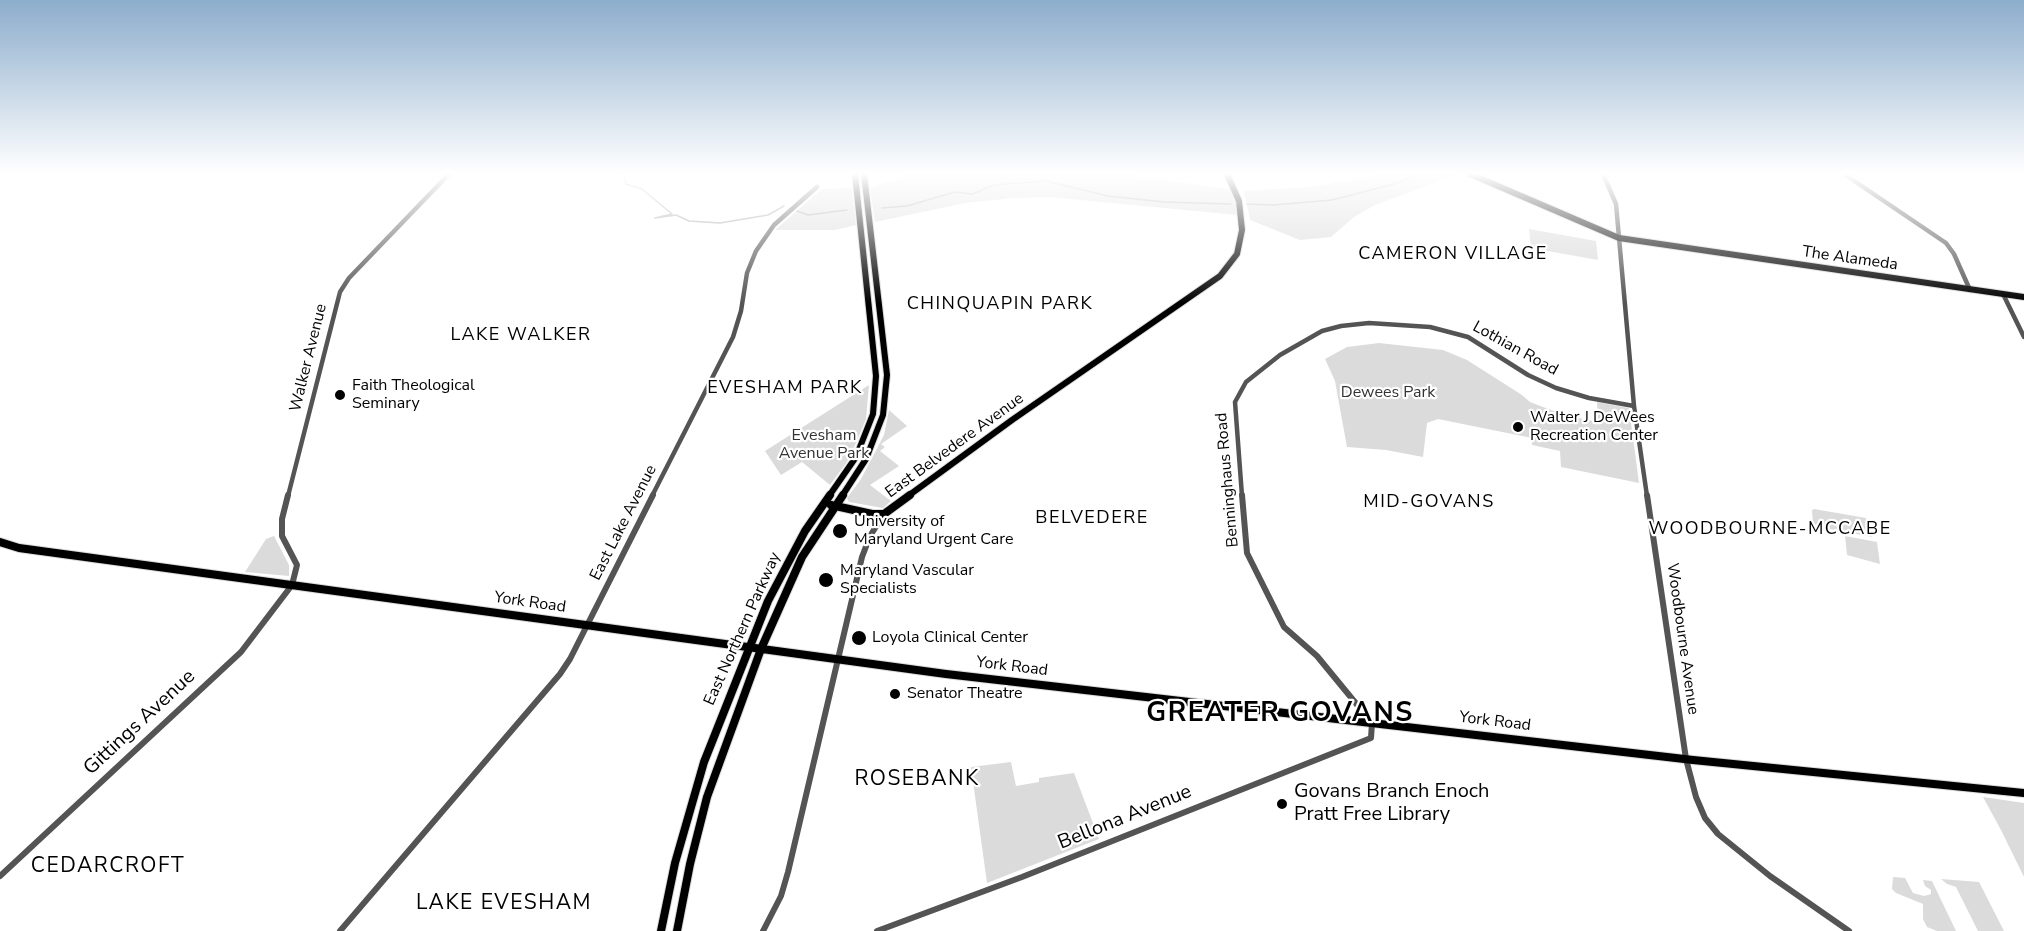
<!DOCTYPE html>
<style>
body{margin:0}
canvas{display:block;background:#fff}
</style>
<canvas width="2024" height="931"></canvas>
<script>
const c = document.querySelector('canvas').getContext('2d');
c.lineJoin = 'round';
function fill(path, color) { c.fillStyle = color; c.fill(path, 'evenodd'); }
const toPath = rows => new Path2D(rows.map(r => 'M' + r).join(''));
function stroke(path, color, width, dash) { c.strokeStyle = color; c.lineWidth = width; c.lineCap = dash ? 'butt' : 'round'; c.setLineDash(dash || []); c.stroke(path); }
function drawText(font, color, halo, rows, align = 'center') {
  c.font = font + ' "Nunito Sans",sans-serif'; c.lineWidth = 4.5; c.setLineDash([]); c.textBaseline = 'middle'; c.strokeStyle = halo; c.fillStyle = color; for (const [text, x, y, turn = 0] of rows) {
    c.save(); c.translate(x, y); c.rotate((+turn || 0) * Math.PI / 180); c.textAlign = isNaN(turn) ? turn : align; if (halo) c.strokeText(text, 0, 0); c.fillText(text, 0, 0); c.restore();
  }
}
const green = toPath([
 [911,174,1125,174,1233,190,1238,215,1049,197,1013,198,965,203,875,222,870,188],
 [1382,174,1458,174,1375,205,1354,217,1331,237,1300,240,1250,220,1244,191,1311,187],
 [848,188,852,189,856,225,835,230,775,230,822,189],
 [1529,229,1596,241,1598,260,1531,248],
 [1379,343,1443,350,1467,360,1522,395,1530,402,1564,415,1598,422,1597,402,1629,408,1639,483,1561,467,1560,451,1532,445,1532,438,1438,419,1427,423,1423,457,1386,450,1347,447,1335,381,1325,359,1347,347],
 [869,385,866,419,856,443,847,462,830,485,802,462,781,475,765,451],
 [889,410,907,426,881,444,885,447,880,451,899,466,870,485,891,501,883,508,849,502,847,498,861,479,884,435],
 [1814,509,1866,518,1872,537,1815,526,1813,524,1812,510],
 [274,536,289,565,289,576,245,572,266,539],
 [1845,536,1877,542,1880,564,1847,555],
 [1011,762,1016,786,1039,782,1039,778,1074,773,1099,839,987,883,971,767],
 [1983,797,2024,803,2024,877,2001,830],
 [1893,877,1905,878,1913,893,1924,896,1931,894,1931,890,1925,886,1923,880,1932,881,1956,931,1937,931,1927,927,1923,919,1923,904,1896,893,1892,889],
 [1941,879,1979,882,2004,931,1978,931,1956,887,1947,884]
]);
const stream = toPath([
 [623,174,626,184,642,189,672,214,655,218,676,215,689,221,720,223,768,215,784,206],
 [1247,204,1273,205,1332,200,1394,184,1421,174],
 [882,208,907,206,955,192,972,194,994,185,1046,181,1108,196,1164,202,1231,204],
 [797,211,808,215,847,210]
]);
const minorFar1 = toPath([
 [1603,174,1616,204,1634,406,1647,496],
 [1844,174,1946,243,1954,254,1970,290],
 [2003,294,2024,337],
 [288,496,340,292,349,278,449,174],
 [652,496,733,337,741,311,747,273,756,251,774,225,817,187],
 [1242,496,1235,402,1246,382,1280,355,1322,331,1341,326,1369,323,1430,327,1468,337,1528,375,1556,388,1589,398,1634,406]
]);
const minor = toPath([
 [1647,495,1686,759,1696,797,1705,818,1718,834,1770,876,1849,931],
 [0,876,241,652,292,585,297,565,282,536,282,519,288,495],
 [340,931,560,674,570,659,653,495],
 [763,931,781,896,788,872,862,557,870,536,884,514],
 [877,931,1022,877,1371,738,1372,723,1317,656,1284,627,1247,553,1242,495]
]);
const majorFar1 = toPath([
 [1470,174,1619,238,2024,297],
 [829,496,856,457,873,414,876,376,855,174],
 [842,496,866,459,883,415,887,375,864,174],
 [908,496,1012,420,1220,276,1237,254,1242,230,1239,201,1227,174]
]);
const major = toPath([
 [831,505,872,514,884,514],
 [884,514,910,495],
 [0,542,19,548,946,674,1693,760,2024,793],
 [661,931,675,863,704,762,768,601,805,531,830,495],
 [677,931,690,864,707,797,761,649,802,557,843,495]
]);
const markers = [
 [340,395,6,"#000"],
 [1518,427,6,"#000"],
 [840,531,8,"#000"],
 [826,580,8,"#000"],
 [859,638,8,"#000"],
 [895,694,6,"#000"],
 [1282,804,6,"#000"]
];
const streetNames = [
 ["The Alameda",1850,259,8],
 ["Lothian Road",1515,349,29],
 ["Walker Avenue",309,358,-76],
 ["East Belvedere Avenue",955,446,-36],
 ["Benninghaus Road",1228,480,-95],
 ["East Lake Avenue",624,523,-63],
 ["York Road",530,603,8],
 ["East Northern Parkway",743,629,-66],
 ["Woodbourne Avenue",1682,639,82],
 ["York Road",1012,667,7],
 ["York Road",1495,722,7]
];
const poiNames = [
 ["Faith Theological",352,386],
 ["Seminary",352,404],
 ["Walter J DeWees",1530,418],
 ["Recreation Center",1530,436],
 ["University of",854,522],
 ["Maryland Urgent Care",854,540],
 ["Maryland Vascular",840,571],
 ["Specialists",840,589],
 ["Loyola Clinical Center",872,638],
 ["Senator Theatre",907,694]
];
const parkNames = [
 ["Dewees Park",1388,393],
 ["Evesham",824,436],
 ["Avenue Park",824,454]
];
const neighbourhoodNames = [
 ["CAMERON VILLAGE",1453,255],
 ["CHINQUAPIN PARK",1000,305],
 ["LAKE WALKER",521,336],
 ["EVESHAM PARK",785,389],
 ["MID-GOVANS",1429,503],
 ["BELVEDERE",1092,519],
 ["WOODBOURNE-MCCABE",1770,530]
];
const nearStreetnames = [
 ["Gittings Avenue",140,723,-43],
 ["Bellona Avenue",1125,818,-22]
];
const nearPoinames = [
 ["Govans Branch Enoch",1294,792],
 ["Pratt Free Library",1294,815]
];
const nearNeighbourhoodnames = [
 ["ROSEBANK",917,780],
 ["CEDARCROFT",108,867],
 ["LAKE EVESHAM",504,904]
];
const nearDistrictnames = [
 ["GREATER GOVANS",1280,714]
];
fill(green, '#dbdbdb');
stroke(stream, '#a2a2a2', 1.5);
stroke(majorFar1, '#dbdbdb', 8);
stroke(major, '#dbdbdb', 10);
stroke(minorFar1, '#545454', 4.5);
stroke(minor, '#545454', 6);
stroke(majorFar1, '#000', 6);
stroke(major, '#000', 8);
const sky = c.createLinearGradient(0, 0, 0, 304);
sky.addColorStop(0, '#8cadcc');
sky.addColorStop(0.57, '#fff');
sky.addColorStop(1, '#ffffff00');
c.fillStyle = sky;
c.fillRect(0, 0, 2024, 304);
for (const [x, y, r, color] of markers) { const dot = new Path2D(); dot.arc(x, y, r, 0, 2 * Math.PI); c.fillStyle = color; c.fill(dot); stroke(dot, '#fff', 2); }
drawText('16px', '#000', '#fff', streetNames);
drawText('16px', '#000', '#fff', poiNames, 'left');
drawText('16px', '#323232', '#fff', parkNames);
c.letterSpacing = '1.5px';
drawText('18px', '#000', '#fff', neighbourhoodNames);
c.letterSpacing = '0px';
drawText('20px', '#000', '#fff', nearStreetnames);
drawText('20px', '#000', '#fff', nearPoinames, 'left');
c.letterSpacing = '1.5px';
drawText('21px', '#000', '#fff', nearNeighbourhoodnames);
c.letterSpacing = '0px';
c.letterSpacing = '1.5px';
drawText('bold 27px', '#000', '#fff', nearDistrictnames);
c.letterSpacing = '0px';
</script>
